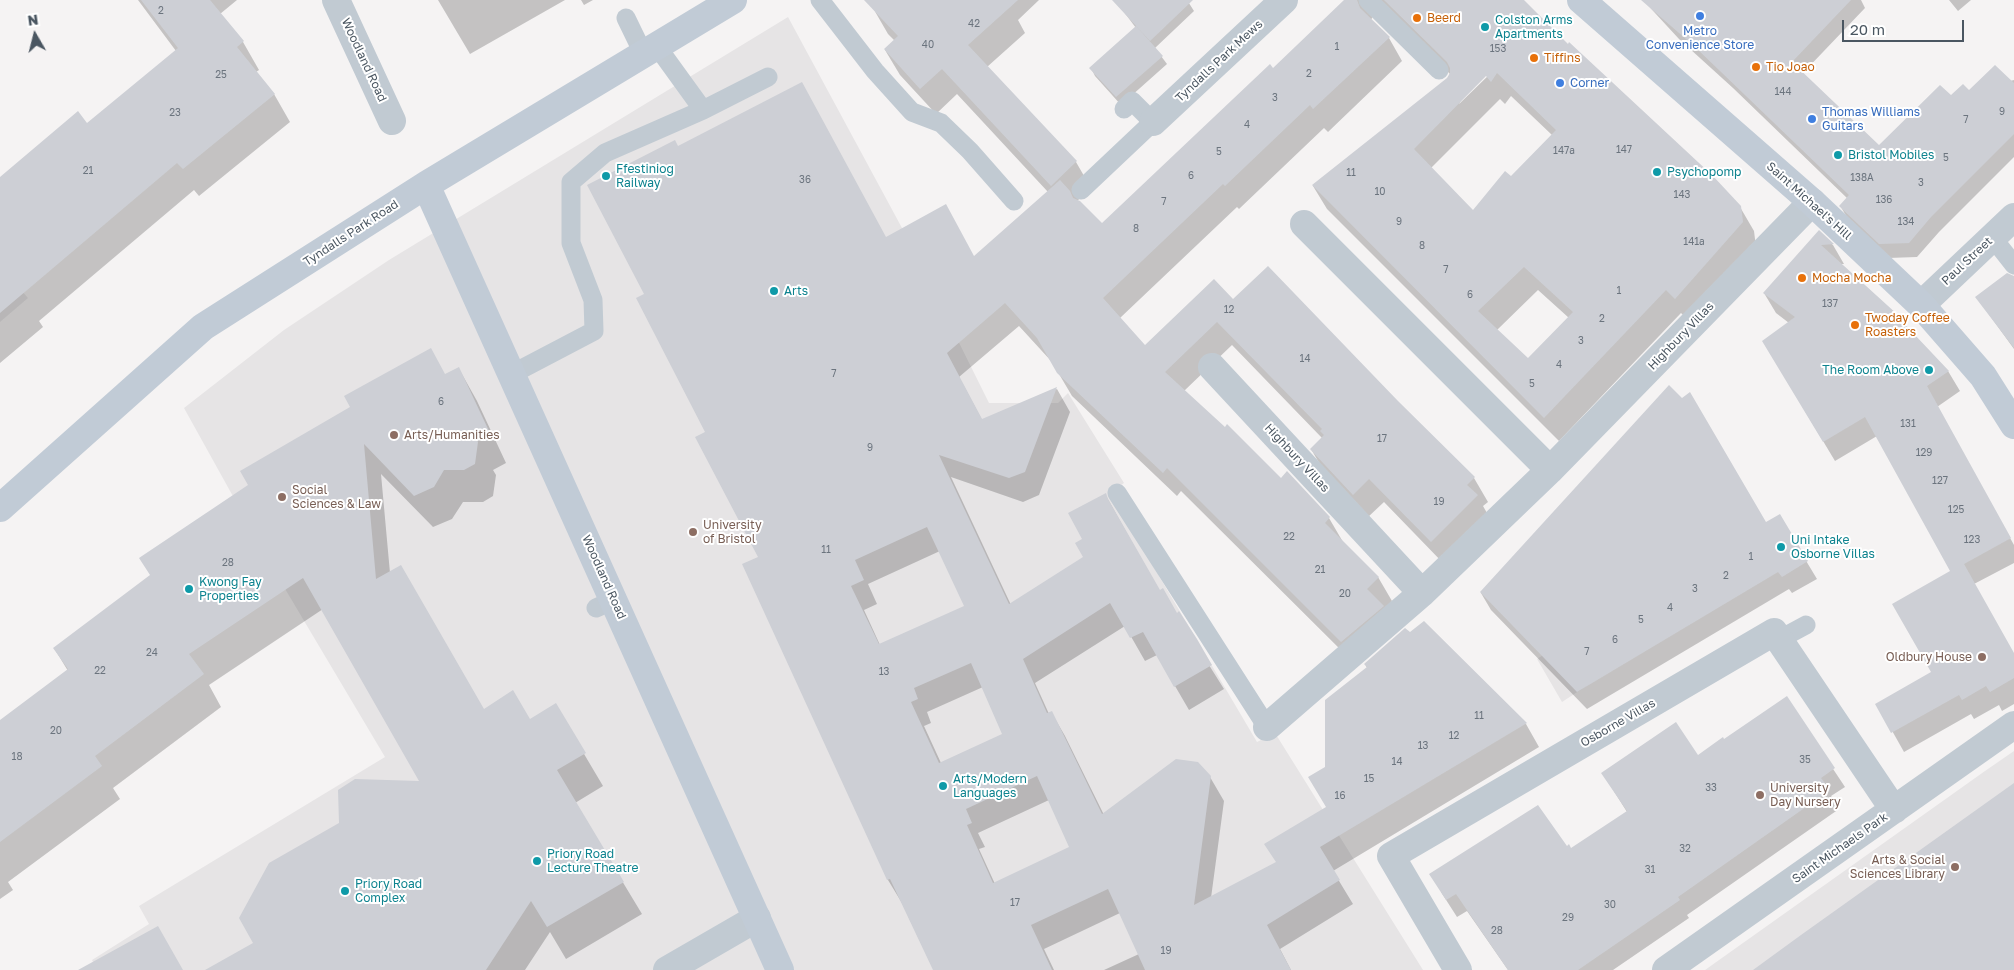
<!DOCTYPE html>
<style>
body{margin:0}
#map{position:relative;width:2014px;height:970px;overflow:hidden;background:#f5f3f3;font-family:"Golos Text",sans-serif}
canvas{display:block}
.north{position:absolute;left:10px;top:10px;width:50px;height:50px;-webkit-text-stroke:4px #fff;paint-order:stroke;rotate:352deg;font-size:14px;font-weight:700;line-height:20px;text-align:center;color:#4a5661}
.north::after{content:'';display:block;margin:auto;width:18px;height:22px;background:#4a5661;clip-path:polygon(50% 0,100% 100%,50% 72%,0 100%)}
.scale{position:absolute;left:1842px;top:20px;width:122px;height:22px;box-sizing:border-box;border:2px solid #4a5661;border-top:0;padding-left:6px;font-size:15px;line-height:18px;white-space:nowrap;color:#4a5661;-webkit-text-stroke:4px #fff;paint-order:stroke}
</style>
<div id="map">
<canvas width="2014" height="970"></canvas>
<div class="north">N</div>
<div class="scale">20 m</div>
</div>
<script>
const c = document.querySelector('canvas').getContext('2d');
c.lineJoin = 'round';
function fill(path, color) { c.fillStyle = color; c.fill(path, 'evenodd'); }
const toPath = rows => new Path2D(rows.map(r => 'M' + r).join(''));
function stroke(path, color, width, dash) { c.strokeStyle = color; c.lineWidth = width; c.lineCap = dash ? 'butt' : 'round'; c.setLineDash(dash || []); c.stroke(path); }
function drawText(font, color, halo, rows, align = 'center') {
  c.font = font + ' "Golos Text",sans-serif'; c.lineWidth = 4; c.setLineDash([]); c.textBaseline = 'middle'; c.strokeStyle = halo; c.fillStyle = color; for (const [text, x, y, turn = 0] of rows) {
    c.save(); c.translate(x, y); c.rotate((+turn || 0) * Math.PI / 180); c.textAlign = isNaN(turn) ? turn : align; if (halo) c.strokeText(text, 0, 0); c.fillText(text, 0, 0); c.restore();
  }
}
const education = toPath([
 [788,17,902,228,989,403,1058,403,1068,393,1124,483,1110,493,1257,742,1275,733,1423,970,97,970,92,960,149,924,139,906,385,757,275,572,184,408,284,330,389,260],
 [0,266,28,298,0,322],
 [1553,627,1588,685,1562,702,1537,659,1546,653],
 [2014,751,2014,970,1705,970,1985,771]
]);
const shadow = toPath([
 [138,0,237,0,220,14,243,42,259,70,256,72,274,94,290,122,199,196,194,190,39,321,43,327,0,363,0,179,87,124,176,51],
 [438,0,565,0,470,54],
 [581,0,593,0,584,5],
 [882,0,1039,0,1018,20,1025,33,987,67,1076,162,1091,188,1077,201,1102,224,1273,69,1346,0,1523,0,1568,46,1740,207,1754,231,1756,247,1689,321,1681,313,1559,441,1327,209,1313,186,1448,79,1450,74,1391,16,1373,16,1371,20,1389,38,1402,61,1328,132,1324,128,1239,209,1237,207,1120,318,1145,346,1233,301,1397,402,1474,478,1488,502,1483,506,1491,520,1445,565,1384,502,1367,518,1325,473,1311,449,1322,438,1232,345,1184,391,1281,479,1287,473,1329,518,1343,542,1378,577,1392,601,1356,665,1181,491,1177,496,1072,396,1052,362,1019,326,959,377,982,420,1057,389,1070,412,1039,495,1023,502,951,477,1011,605,1085,557,1083,540,1105,494,1159,591,1177,614,1224,689,1189,710,1157,655,1145,661,1125,626,1035,683,1049,714,1051,712,1065,736,1104,815,1210,777,1224,801,1211,898,1277,863,1327,808,1326,767,1367,668,1365,664,1526,724,1539,747,1333,871,1353,904,1280,949,1291,970,1104,970,1139,954,1120,913,1044,949,1054,970,934,970,902,903,888,880,744,564,760,557,707,432,645,295,678,147,886,238,974,257,1048,192,957,94,936,114,900,75,885,50,895,41,888,34,873,8],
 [1489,71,1491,73,1459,104,1462,98],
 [1511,96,1552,135,1511,177,1473,211,1431,168,1500,99,1505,104],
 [1538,290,1569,318,1528,360,1497,330],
 [940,551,966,607,880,645,864,610,877,604,868,584],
 [983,687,1004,734,941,763,924,726,931,723,927,712],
 [1049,800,1071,847,995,884,979,849,985,847,978,833],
 [1137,0,1187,0,1194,11,1155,48,1167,64,1121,105,1095,76,1091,68,1136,28,1124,12],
 [1643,0,1861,0,1865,8,1802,74,1879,147,1951,97,2014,80,2014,157,1939,232,1917,257,1888,258,1849,221,1841,207,1848,199,1733,88,1679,39],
 [1949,0,1971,0,1958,11],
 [1819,232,1833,245,1844,264,1841,264,1897,315,1901,322,1948,371,1960,391,1937,407,2014,545,2014,563,1974,584,2014,655,2014,704,2002,711,1999,705,1974,719,1971,714,1904,752,1877,704,1932,673,1952,572,1877,436,1835,461,1775,361,1789,323,1776,313,1764,293],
 [2014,277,2014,349,1977,298],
 [459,369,477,401,506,463,493,470,496,475,493,496,483,502,463,502,452,519,433,527,381,474,390,573,484,710,530,720,555,705,603,786,575,803,642,914,566,959,550,932,525,970,207,970,255,944,422,782,323,609,209,685,221,707,113,788,120,799,8,882,13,890,0,899,0,722,68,671,54,648,445,375],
 [1779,516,1817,579,1792,593,1789,589,1587,709,1491,610,1481,593,1766,524],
 [1786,698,1845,787,1831,796,1839,809,1687,915,1689,918,1613,970,1508,970,1467,911,1457,917,1441,892,1566,848,1571,849,1627,812,1603,774,1697,756,1724,741]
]);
const building = toPath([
 [141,0,210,0,244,41,237,47,275,94,183,169,177,163,0,313,0,177,78,111,87,123,178,48],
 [864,0,1018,0,968,45,1077,161,1051,186,942,69,920,89,884,49,898,36],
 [1112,0,1193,0,1150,41],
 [1344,0,1357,0,1360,8,1390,37,1313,109,1310,105,1225,186,1223,184,1103,298,1145,345,1214,279,1233,299,1268,266,1398,401,1475,477,1467,485,1478,495,1431,542,1369,479,1353,495,1310,449,1324,435,1320,431,1322,429,1217,322,1165,372,1225,427,1227,424,1281,478,1287,471,1330,517,1325,523,1379,577,1367,589,1384,606,1341,642,1167,468,1163,473,1057,373,1037,338,1005,303,947,353,982,419,1057,387,1025,472,1009,478,939,455,1009,604,1083,557,1075,543,1082,539,1068,513,1106,493,1108,499,1160,590,1163,588,1177,613,1179,611,1197,639,1212,665,1174,687,1143,632,1130,638,1110,603,1023,659,1047,713,1052,711,1102,814,1176,759,1198,762,1211,776,1194,905,1276,862,1264,844,1326,807,1308,777,1325,767,1325,700,1367,667,1364,664,1405,628,1410,632,1424,621,1527,723,1320,847,1340,880,1267,925,1291,970,1145,970,1108,889,1031,925,1052,970,933,970,890,879,887,880,742,564,758,557,695,437,705,432,636,298,644,294,587,185,675,140,678,146,802,82,886,237,946,204,974,256,1060,180,1070,191,1073,198,1080,201,1102,223,1270,64,1273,68],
 [927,527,964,606,879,644,851,586,864,580,855,560],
 [971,663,1002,734,939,763,911,702,918,699,914,688],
 [1037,776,1069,847,993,883,967,825,972,823,966,809],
 [1384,0,1524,0,1568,44,1569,42,1713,176,1741,206,1743,222,1675,299,1666,290,1544,418,1312,185,1447,78,1450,73,1450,68,1447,62],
 [1497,73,1556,130,1511,176,1505,171,1473,210,1414,149,1486,76,1491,82],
 [1524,267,1573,312,1528,358,1478,311],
 [1641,0,1851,0,1792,62,1879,145,1940,85,1951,95,1963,84,1969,90,1995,65,2014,83,2014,134,1931,217,1909,243,1879,244,1839,206,1849,195,1694,46],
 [1136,26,1163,56,1116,97,1089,68],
 [1819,230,1834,244,1821,245,1898,315,1897,316,1949,371,1927,386,2011,538,1964,564,2014,653,2014,678,1990,692,1986,686,1962,700,1959,695,1891,733,1875,704,1931,672,1892,604,1950,571,1865,417,1823,442,1762,341,1795,317,1763,293],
 [2007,273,2014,276,2014,348,1975,297],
 [431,348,445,374,459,367,489,431,476,438,478,442,475,464,464,470,444,470,434,487,414,496,364,444,376,579,401,565,484,709,513,690,530,719,556,703,586,753,557,770,624,882,547,927,531,901,486,970,205,970,253,943,239,918,269,863,339,823,338,790,355,779,419,781,303,578,189,654,204,674,95,756,102,766,0,842,0,720,68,669,53,648,150,575,139,558,248,485,240,471,350,407,344,396],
 [1669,385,1682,398,1690,392,1766,522,1780,514,1808,561,1782,577,1778,572,1577,692,1480,592],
 [1787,696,1835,768,1821,778,1830,790,1678,897,1680,900,1578,970,1508,970,1456,894,1446,900,1429,874,1538,805,1567,846,1569,844,1571,848,1627,811,1601,773,1676,722,1698,755,1723,737,1724,739],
 [2014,783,2014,970,1753,970,1801,935],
 [158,926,183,970,78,970]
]);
const lane = toPath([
 [820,0,875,71,912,112,941,123,970,151,1014,201],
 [1368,0,1439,70],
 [626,18,643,53],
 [656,45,703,110],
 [1081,190,1153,122,1132,101,1124,109],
 [1992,237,2014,265],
 [512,374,594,331,593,300,571,243,571,182,605,153,703,110,768,77],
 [1117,493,1267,727],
 [596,608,614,600],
 [1780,639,1806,625]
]);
const street = toPath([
 [336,0,392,121],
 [1153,122,1284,0],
 [1304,224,1550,470],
 [1921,305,2014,217],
 [1212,367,1422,593],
 [1267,727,1422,593,1550,470,1812,202],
 [667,970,757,918],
 [1458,970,1391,856,1774,632,1894,810],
 [1666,970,2014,725]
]);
const secondary = toPath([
 [1581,0,1812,202,1921,305,1983,376,2014,425],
 [426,185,780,970],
 [0,508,203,327,426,185,733,0]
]);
const markers = [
 [1700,16,5,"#3f7fe0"],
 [1417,18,5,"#e8710a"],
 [1485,27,5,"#0f9aa8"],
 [1534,58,5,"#e8710a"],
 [1756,67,5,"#e8710a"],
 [1560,83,5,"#3f7fe0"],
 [1812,119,5,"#3f7fe0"],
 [1838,155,5,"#0f9aa8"],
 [1657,172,5,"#0f9aa8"],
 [606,176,5,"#0f9aa8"],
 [1802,278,5,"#e8710a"],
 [774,291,5,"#0f9aa8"],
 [1855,325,5,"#e8710a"],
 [1929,370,5,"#0f9aa8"],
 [394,435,5,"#8d6e63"],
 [282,497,5,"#8d6e63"],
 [693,532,5,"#8d6e63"],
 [1781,547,5,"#0f9aa8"],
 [189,589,5,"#0f9aa8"],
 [1982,657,5,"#8d6e63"],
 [943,786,5,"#0f9aa8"],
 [1760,795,5,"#8d6e63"],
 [537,861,5,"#0f9aa8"],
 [1955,867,5,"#8d6e63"],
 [345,891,5,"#0f9aa8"]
];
const numberNames = [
 ["2",161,11],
 ["42",974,24],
 ["40",928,45],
 ["1",1337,47],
 ["153",1498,49],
 ["2",1309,74],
 ["25",221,75],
 ["144",1783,92],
 ["3",1275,98],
 ["9",2002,112],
 ["23",175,113],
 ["7",1966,120],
 ["4",1247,125],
 ["147",1624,150],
 ["147a",1564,151],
 ["5",1219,152],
 ["5",1946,158],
 ["21",88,171],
 ["11",1351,173],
 ["6",1191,176],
 ["138A",1862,178],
 ["36",805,180],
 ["3",1921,183],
 ["10",1380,192],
 ["143",1682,195],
 ["136",1884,200],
 ["7",1164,202],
 ["9",1399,222],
 ["134",1906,222],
 ["8",1136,229],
 ["141a",1694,242],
 ["8",1422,246],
 ["7",1446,270],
 ["1",1619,291],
 ["6",1470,295],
 ["137",1830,304],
 ["12",1229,310],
 ["2",1602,319],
 ["3",1581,341],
 ["14",1305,359],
 ["4",1559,365],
 ["7",834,374],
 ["5",1532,384],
 ["6",441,402],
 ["131",1908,424],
 ["17",1382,439],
 ["9",870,448],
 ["129",1924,453],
 ["127",1940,481],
 ["19",1439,502],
 ["125",1956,510],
 ["22",1289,537],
 ["123",1972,540],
 ["11",826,550],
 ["1",1751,557],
 ["28",228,563],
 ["21",1320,570],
 ["2",1726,576],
 ["3",1695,589],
 ["20",1345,594],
 ["4",1670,608],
 ["5",1641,620],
 ["6",1615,640],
 ["7",1587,652],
 ["24",152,653],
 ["22",100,671],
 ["13",884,672],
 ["11",1479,716],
 ["20",56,731],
 ["12",1454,736],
 ["13",1423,746],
 ["18",17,757],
 ["35",1805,760],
 ["14",1397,762],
 ["15",1369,779],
 ["33",1711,788],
 ["16",1340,796],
 ["32",1685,849],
 ["31",1650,870],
 ["17",1015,903],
 ["30",1610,905],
 ["29",1568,918],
 ["28",1497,931],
 ["19",1166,951]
];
const foodNames = [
 ["Beerd",1427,18],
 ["Tiffins",1544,58],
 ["Tio Joao",1766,67],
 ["Mocha Mocha",1812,278],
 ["Twoday Coffee",1865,318],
 ["Roasters",1865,332]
];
const cultureNames = [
 ["Colston Arms",1495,20],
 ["Apartments",1495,34],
 ["Bristol Mobiles",1848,155],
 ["Ffestiniog",616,169],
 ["Railway",616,183],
 ["Psychopomp",1667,172],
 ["Arts",784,291],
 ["The Room Above",1919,370,"right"],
 ["Uni Intake",1791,540],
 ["Osborne Villas",1791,554],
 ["Kwong Fay",199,582],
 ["Properties",199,596],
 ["Arts/Modern",953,779],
 ["Languages",953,793],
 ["Priory Road",547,854],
 ["Lecture Theatre",547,868],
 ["Priory Road",355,884],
 ["Complex",355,898]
];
const shopNames = [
 ["Metro",1700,31,"center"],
 ["Convenience Store",1700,45,"center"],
 ["Corner",1570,83],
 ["Thomas Williams",1822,112],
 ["Guitars",1822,126]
];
const streetNames = [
 ["Woodland Road",364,60,65],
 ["Tyndalls Park Mews",1219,61,-43],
 ["Saint Michael's Hill",1809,201,42],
 ["Tyndalls Park Road",351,233,-33],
 ["Paul Street",1967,261,-43],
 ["Highbury Villas",1681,336,-46],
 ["Highbury Villas",1297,458,47],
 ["Woodland Road",604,577,66],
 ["Osborne Villas",1618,723,-30],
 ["Saint Michaels Park",1840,848,-35]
];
const educationNames = [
 ["Arts/Humanities",404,435],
 ["Social",292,490],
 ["Sciences & Law",292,504],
 ["University",703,525],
 ["of Bristol",703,539],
 ["Oldbury House",1972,657,"right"],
 ["University",1770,788],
 ["Day Nursery",1770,802],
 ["Arts & Social",1945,860,"right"],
 ["Sciences Library",1945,874,"right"]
];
fill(education, '#e6e4e5');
fill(shadow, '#0003');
fill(building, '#cdcfd5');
stroke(lane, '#c1cad2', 19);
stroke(street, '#c1cad2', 28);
stroke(secondary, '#c1cbd6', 28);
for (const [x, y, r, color] of markers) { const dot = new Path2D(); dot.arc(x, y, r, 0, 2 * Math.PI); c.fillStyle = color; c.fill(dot); stroke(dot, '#fff', 2); }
drawText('10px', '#6b747e', null, numberNames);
drawText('12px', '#c56008', '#fff', foodNames, 'left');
drawText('12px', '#0d838f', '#fff', cultureNames, 'left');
drawText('12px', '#366cbe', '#fff', shopNames, 'left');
drawText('12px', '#4a5661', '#fff', streetNames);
drawText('12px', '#785e54', '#fff', educationNames, 'left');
</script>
